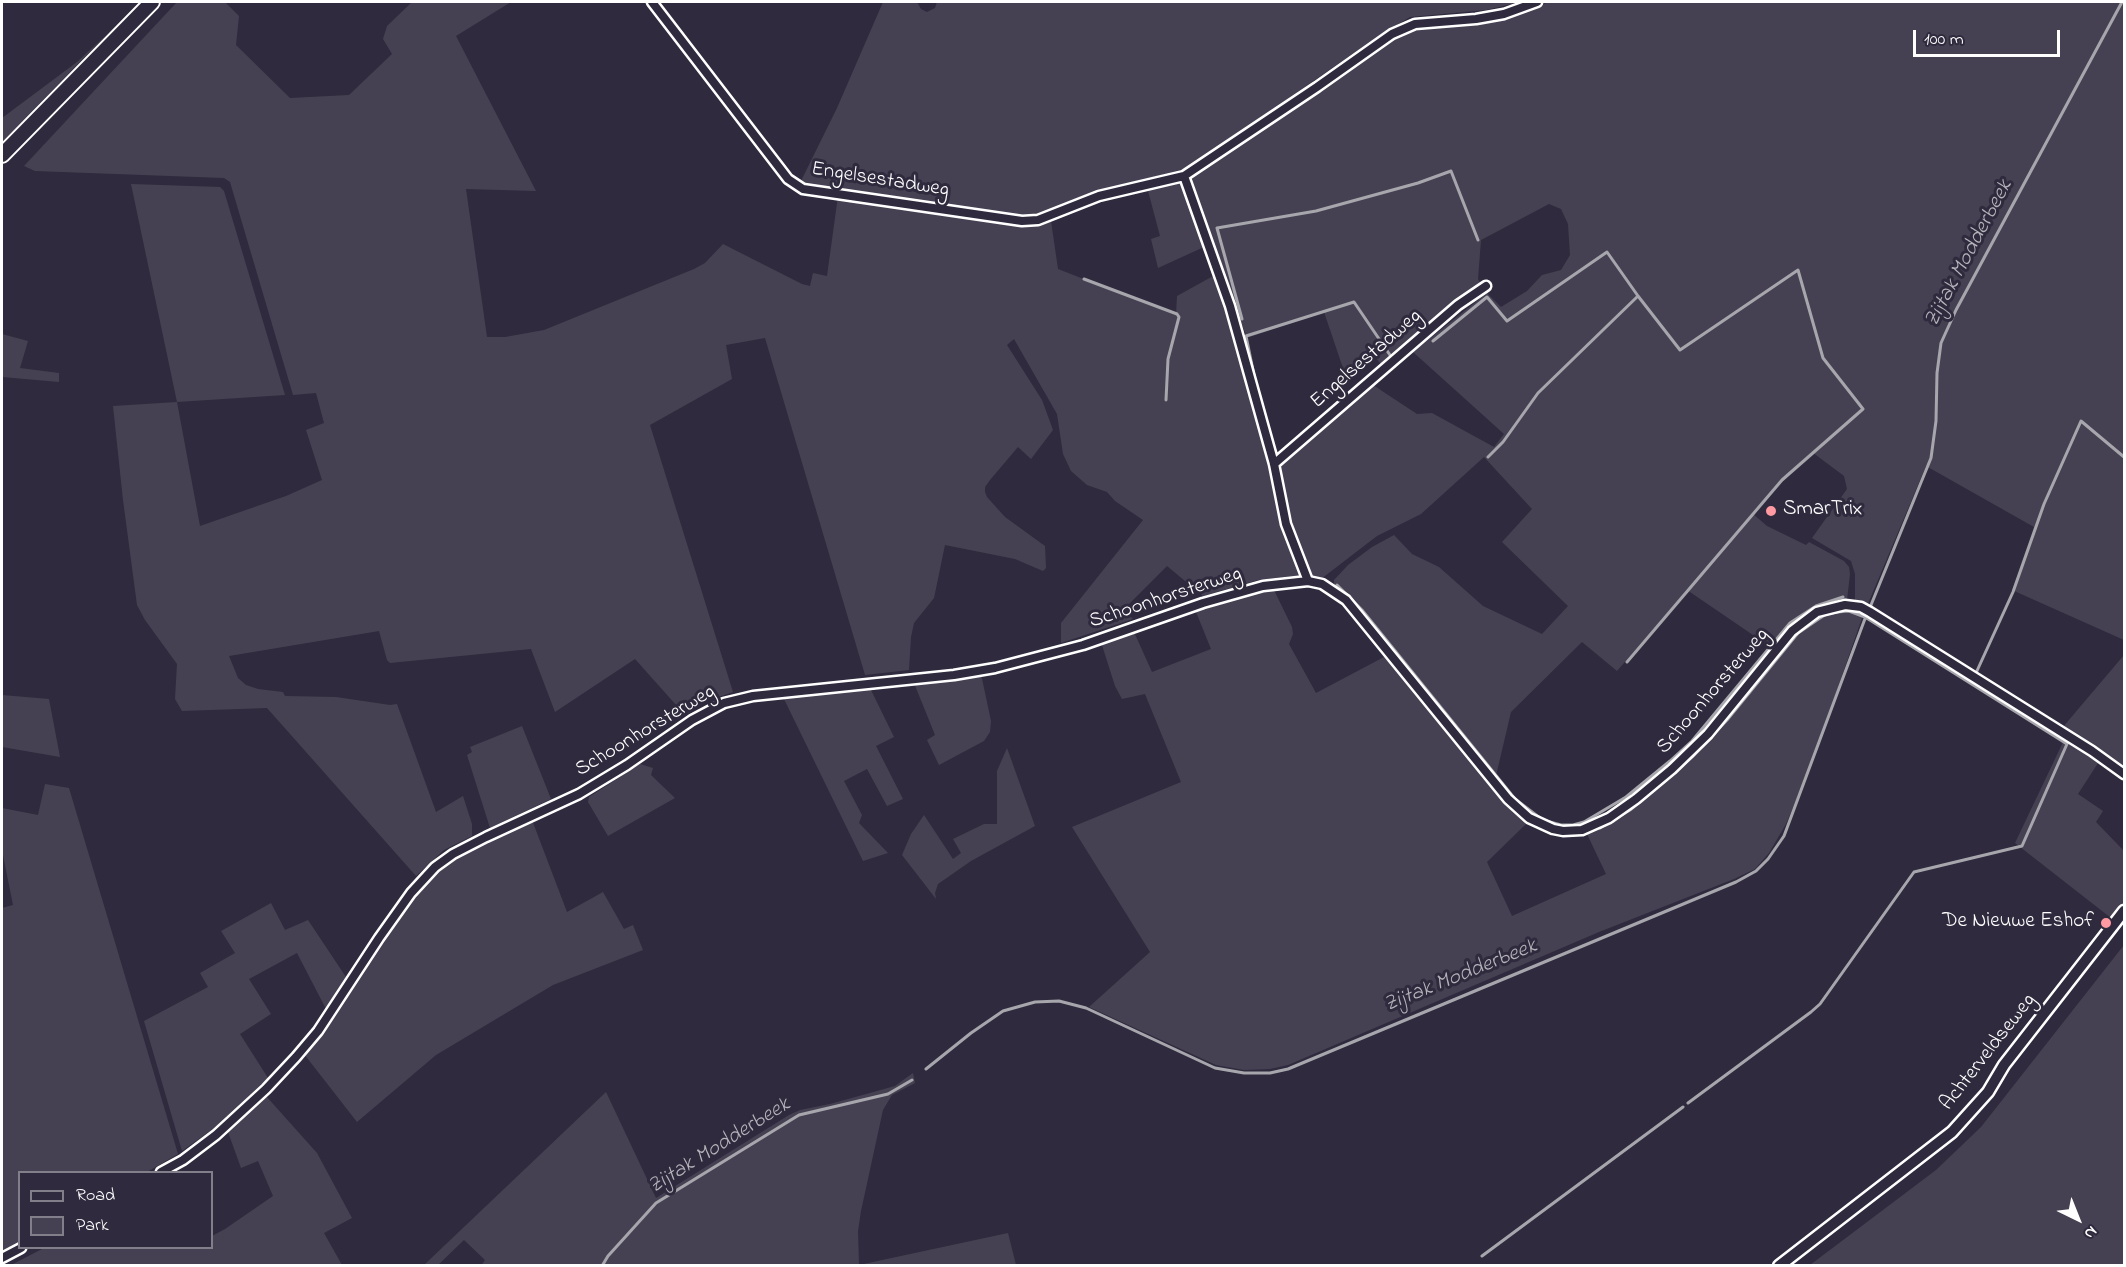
<!DOCTYPE html>
<style>
body{margin:0}
#map{position:relative;width:2126px;height:1267px;overflow:hidden;background:#2f2a3d;font-family:"Indie Flower",sans-serif}
canvas{display:block}
.frame{position:absolute;inset:0;border:3px solid #fff;pointer-events:none}
.legend{position:absolute;left:18px;top:1171px;width:195px;height:78px;box-sizing:border-box;background:#2f2a3d;border:2px solid #827f8b;margin:0;padding:8px 10px;list-style:none;font-size:18px;color:#fff}
.legend li{display:flex;align-items:center;gap:12px;height:30px}
.legend b{width:30px;border:2px solid #827f8b}
.north{position:absolute;left:2048px;top:1189px;width:60px;height:60px;-webkit-text-stroke:4px #2f2a3d;paint-order:stroke;rotate:137deg;font-size:16px;font-weight:700;line-height:24px;text-align:center;color:#fff}
.north::after{content:'';display:block;margin:auto;width:21px;height:27px;background:#fff;clip-path:polygon(50% 0,100% 100%,50% 72%,0 100%)}
.scale{position:absolute;left:1913px;top:30px;width:147px;height:27px;box-sizing:border-box;border:3px solid #fff;border-top:0;padding-left:8px;font-size:18px;line-height:21px;white-space:nowrap;color:#fff;-webkit-text-stroke:4px #2f2a3d;paint-order:stroke}
</style>
<div id="map">
<canvas width="2126" height="1267"></canvas>
<div class="frame"></div>
<ul class="legend">
<li><b style="height:8px;background:#2f2a3d"></b>Road</li>
<li><b style="height:16px;background:#464152"></b>Park</li>
</ul>
<div class="north">N</div>
<div class="scale">100 m</div>
</div>
<script>
const c = document.querySelector('canvas').getContext('2d');
c.lineJoin = 'round';
function fill(path, color) { c.fillStyle = color; c.fill(path, 'evenodd'); }
const toPath = rows => new Path2D(rows.map(r => 'M' + r).join(''));
function stroke(path, color, width, dash) { c.strokeStyle = color; c.lineWidth = width; c.lineCap = dash ? 'butt' : 'round'; c.setLineDash(dash || []); c.stroke(path); }
function drawText(font, color, halo, rows, align = 'center') {
  c.font = font + ' "Indie Flower",sans-serif'; c.lineWidth = 6; c.setLineDash([]); c.textBaseline = 'middle'; c.strokeStyle = halo; c.fillStyle = color; for (const [text, x, y, turn = 0] of rows) {
    c.save(); c.translate(x, y); c.rotate((+turn || 0) * Math.PI / 180); c.textAlign = isNaN(turn) ? turn : align; if (halo) c.strokeText(text, 0, 0); c.fillText(text, 0, 0); c.restore();
  }
}
const green = toPath([
 [177,2,225,2,239,16,236,45,290,98,349,95,392,54,383,39,387,26,412,2,511,2,456,36,536,191,466,189,487,337,505,337,544,330,694,269,705,263,723,244,802,284,810,286,813,273,827,276,838,196,1023,223,1042,224,1051,221,1058,269,1176,315,1177,296,1215,275,1225,299,1268,456,1288,542,1302,575,1258,580,1203,596,1167,566,1123,610,1133,619,1061,643,1061,623,1143,520,1115,501,1107,492,1087,485,1071,471,1063,454,1057,414,1014,339,1007,345,1042,400,1053,430,1031,459,1018,447,990,480,985,487,985,492,987,497,1005,517,1045,546,1046,568,1043,571,1015,559,945,545,934,598,914,623,911,637,909,670,865,675,765,338,726,345,732,379,650,425,733,692,707,701,685,715,635,659,555,712,531,649,390,663,387,660,379,631,229,656,238,678,246,685,258,689,283,692,285,696,336,697,390,705,397,704,436,812,463,796,472,824,472,836,444,850,416,876,267,708,182,711,175,699,177,664,145,620,137,605,123,500,113,406,177,402,131,184,220,187,224,191,285,395,177,402,200,526,286,496,322,480,306,430,324,423,316,393,293,395,230,182,224,178,35,171,24,166],
 [883,2,917,2,921,9,927,12,935,8,937,2,1520,2,1486,10,1410,17,1380,35,1187,168,1091,194,1072,200,1050,213,1031,217,805,185,800,183,837,108],
 [1548,2,2124,2,2124,640,2012,590,2034,527,1926,466,1867,606,1855,600,1855,574,1851,561,1812,538,1847,489,1844,476,1812,452,1752,513,1767,526,1806,545,1809,542,1844,561,1849,567,1850,574,1847,600,1835,604,1784,634,1772,648,1687,590,1617,671,1582,642,1511,712,1495,780,1334,589,1334,580,1348,565,1372,547,1394,535,1412,554,1439,567,1483,606,1542,634,1568,606,1502,542,1532,509,1484,457,1421,514,1377,536,1321,579,1311,576,1300,553,1279,467,1373,385,1417,414,1432,413,1494,447,1504,434,1413,352,1487,293,1501,307,1527,291,1542,275,1561,270,1570,255,1568,224,1561,209,1549,204,1481,240,1478,279,1482,286,1383,367,1373,354,1346,377,1324,312,1247,338,1204,221,1191,174,1404,26,1507,17,1529,11],
 [105,36,2,142,2,118,77,62],
 [1178,179,1183,184,1204,247,1158,268,1151,239,1160,236,1147,187],
 [2,334,28,341,20,368,59,373,59,382,2,377],
 [1273,588,1292,627,1293,634,1289,644,1316,693,1384,657,1401,673,1511,807,1527,823,1487,862,1512,916,1606,874,1587,834,1588,831,1675,771,1792,635,1822,614,1844,609,1864,612,1810,768,1786,824,1769,853,1755,869,1734,879,1599,932,1288,1065,1270,1069,1244,1070,1216,1065,1089,1007,1150,952,1072,827,1181,782,1145,694,1122,699,1115,686,1101,642,1134,632,1152,672,1211,649,1196,612],
 [2124,655,2124,767,2063,727],
 [981,674,991,721,990,732,984,741,939,765,927,740,935,735,914,683],
 [870,688,894,737,876,746,903,799,887,806,867,769,844,781,862,815,859,823,888,853,863,861,783,697],
 [2,695,49,699,60,757,2,747],
 [522,726,551,799,490,828,467,755,472,752,470,747],
 [2065,738,2100,760,2078,794,2103,811,2096,822,2124,851,2124,901,2111,918,2015,843],
 [1007,748,1035,826,971,861,938,884,935,893,936,899,902,855,911,834,924,815,953,859,961,853,953,839,984,824,997,824,997,771],
 [640,764,653,768,651,775,675,798,608,836,588,802,589,797],
 [45,784,69,788,178,1154,147,1172,20,1172,20,1248,2,1256,2,908,13,905,2,850,2,808,38,815],
 [532,820,567,912,603,892,624,929,633,925,643,950,553,985,436,1055,357,1122,304,1054,343,1003,378,944,399,914,437,869,461,852],
 [271,903,285,930,308,920,346,977,326,1009,297,953,249,979,271,1014,240,1034,268,1078,214,1128,182,1151,144,1021,208,987,200,973,235,953,221,931],
 [2124,945,2124,1265,1810,1265,1936,1170,1981,1127],
 [913,1073,915,1083,892,1095,883,1110,861,1211,858,1231,859,1265,1008,1233,1016,1265,481,1266,485,1260,464,1240,438,1265,424,1265,606,1092,656,1198,789,1115,800,1110,830,1104,895,1086],
 [266,1096,317,1153,352,1218,324,1233,342,1265,11,1265,44,1248,212,1248,212,1236,225,1229,273,1196,258,1161,241,1168,228,1132]
]);
const stream = toPath([
 [1084,279,1177,314,1179,317,1168,359,1166,400],
 [1242,319,1217,228,1316,211,1418,183,1451,171,1478,240],
 [1433,341,1487,297,1507,321,1607,252,1638,296],
 [1255,380,1246,336,1354,302,1392,358],
 [1488,457,1503,442,1538,393,1638,296,1680,350,1798,270,1823,358,1863,409,1782,480,1627,662],
 [1337,585,1362,610,1515,799,1540,818],
 [1871,605,1931,458,1936,421,1937,373,1941,343,1956,310,2122,2],
 [1976,673,2013,592,2044,504,2081,421,2124,457],
 [1546,821,1561,825,1573,825,1584,822,1626,797,1670,761,1692,741,1790,623,1816,606,1843,597],
 [1600,828,1630,810,1693,756,1727,720,1798,633,1826,614,1837,612,1849,611,1865,617,2067,744,2022,846,1914,872,1820,1004,1811,1012,1688,1103],
 [926,1069,971,1033,1003,1011,1035,1002,1059,1001,1086,1008,1215,1068,1244,1073,1270,1073,1288,1069,1736,882,1756,871,1768,859,1784,836,1866,616],
 [1482,1256,1683,1107],
 [602,1266,608,1256,656,1203,799,1115,888,1094,912,1080]
]);
const minor = toPath([
 [652,2,788,179,803,189,1022,221,1038,220,1099,196,1184,176,1317,87,1392,34,1415,24,1476,19,1504,14,1537,2],
 [1184,176,1230,306,1274,464,1286,524,1308,581],
 [1274,464,1458,305,1486,286],
 [161,1172,183,1160,216,1135,266,1089,296,1057,318,1031,379,938,411,893,435,867,453,854,486,837,579,794,627,765,692,720,724,703,753,696,954,675,995,668,1083,645,1203,603,1263,586,1308,581,1322,584,1346,600,1508,799,1529,818,1553,829,1563,831,1582,830,1609,818,1636,799,1672,769,1708,734,1792,631,1817,612,1845,605,1861,607,1870,612,2092,751,2124,774],
 [2,1258,21,1248]
]);
const tertiary = toPath([
 [1779,1266,1952,1132,1988,1092,2004,1065,2124,911]
]);
const primary = toPath([
 [2,155,152,2]
]);
const markers = [
 [1771,511,6,"#ff9aa2"],
 [2106,923,6,"#ff9aa2"]
];
const streetNames = [
 ["Engelsestadweg",880,181,9],
 ["Engelsestadweg",1367,360,-41],
 ["Schoonhorsterweg",1166,599,-18],
 ["Schoonhorsterweg",1714,692,-49],
 ["Schoonhorsterweg",646,732,-31],
 ["Achterveldseweg",1989,1053,-52]
];
const poiNames = [
 ["SmarTrix",1783,511],
 ["De Nieuwe Eshof",2094,923,"right"]
];
const waterNames = [
 ["Zijtak Modderbeek",1970,254,-62],
 ["Zijtak Modderbeek",1461,977,-22],
 ["Zijtak Modderbeek",720,1147,-32]
];
fill(green, '#464152');
stroke(stream, '#a7a6ad', 3);
stroke(minor, '#fff', 13);
stroke(tertiary, '#fff', 15);
stroke(primary, '#fff', 18);
stroke(minor, '#2f2a3d', 8);
stroke(tertiary, '#2f2a3d', 10);
stroke(primary, '#2f2a3d', 14);
for (const [x, y, r, color] of markers) { const dot = new Path2D(); dot.arc(x, y, r, 0, 2 * Math.PI); c.fillStyle = color; c.fill(dot); stroke(dot, '#2f2a3d', 2); }
drawText('21px', '#fff', '#2f2a3d', streetNames);
drawText('21px', '#fff', '#2f2a3d', poiNames, 'left');
drawText('italic 22px', '#b6b4bb', '#2f2a3d', waterNames);
</script>
